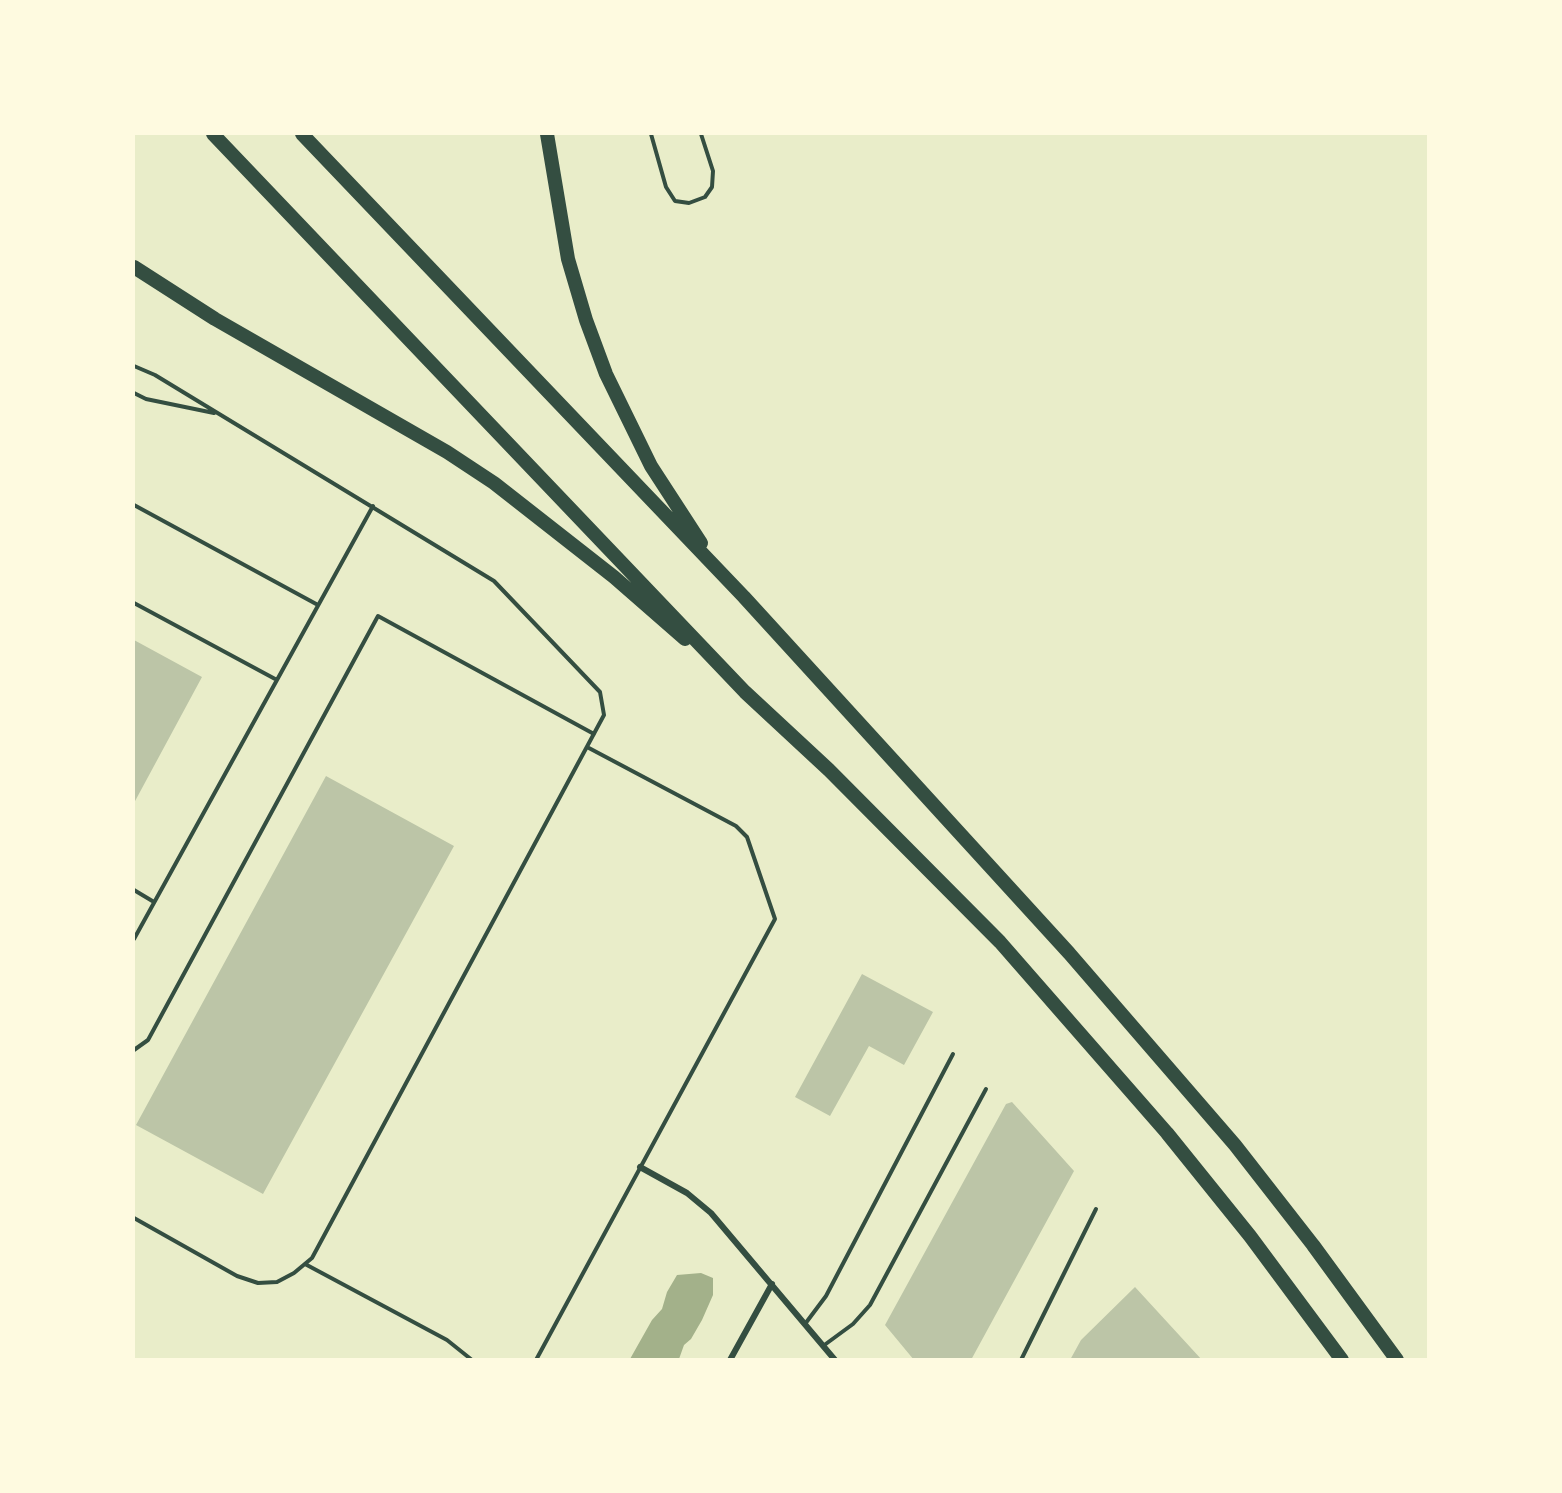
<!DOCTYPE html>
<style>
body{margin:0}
#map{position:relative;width:1562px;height:1493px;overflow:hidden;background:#e9edc9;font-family:"DM Sans",sans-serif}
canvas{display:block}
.frame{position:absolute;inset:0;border:135px solid #fefae0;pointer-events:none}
</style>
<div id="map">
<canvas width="1562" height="1493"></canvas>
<div class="frame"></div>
</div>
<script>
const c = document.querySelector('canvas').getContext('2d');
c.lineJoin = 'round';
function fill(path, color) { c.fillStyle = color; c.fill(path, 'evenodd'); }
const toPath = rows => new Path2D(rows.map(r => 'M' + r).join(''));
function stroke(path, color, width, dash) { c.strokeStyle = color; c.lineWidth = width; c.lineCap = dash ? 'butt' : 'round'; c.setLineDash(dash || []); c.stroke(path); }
const water = toPath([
 [701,1273,713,1278,713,1295,702,1320,691,1339,684,1345,679,1359,630,1359,652,1320,662,1309,667,1292,677,1275]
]);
const building = toPath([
 [134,640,202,677,134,803],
 [326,776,454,846,263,1194,136,1125],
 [862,974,933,1012,904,1065,869,1046,830,1116,795,1097],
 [1012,1102,1074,1171,971,1360,914,1360,885,1325,1006,1104],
 [1135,1287,1202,1360,1070,1360,1081,1340]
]);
const service = toPath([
 [651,134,666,187,675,201,689,203,705,197,712,187,713,171,701,134],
 [134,366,155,375,494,581,600,692,604,715,312,1258,294,1273,277,1282,258,1283,237,1276,134,1218],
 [134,393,146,399,214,413],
 [134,505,318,605],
 [134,603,277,680],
 [134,890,154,902],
 [134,939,373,506],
 [134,1050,148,1040,378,616,594,734],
 [305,1264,447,1340,472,1360],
 [805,1324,826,1296,953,1054],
 [823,1346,853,1324,870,1305,986,1089],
 [536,1360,775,919,747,837,736,826,587,747],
 [1021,1360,1096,1209]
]);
const minor = toPath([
 [640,1167,687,1193,711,1213,835,1360],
 [730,1360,772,1284]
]);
const motorway = toPath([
 [213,134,745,692,829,770,1000,942,1167,1133,1250,1236,1342,1360],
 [302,134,744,597,1069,953,1235,1145,1313,1245,1397,1360],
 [547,134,568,259,586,320,606,374,651,466,701,543],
 [134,267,215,319,447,452,494,483,614,577,685,639]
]);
fill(water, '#a3b18a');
fill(building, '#bcc5a7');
stroke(service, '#344e41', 4);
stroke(minor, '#344e41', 6);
stroke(motorway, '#344e41', 14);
</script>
